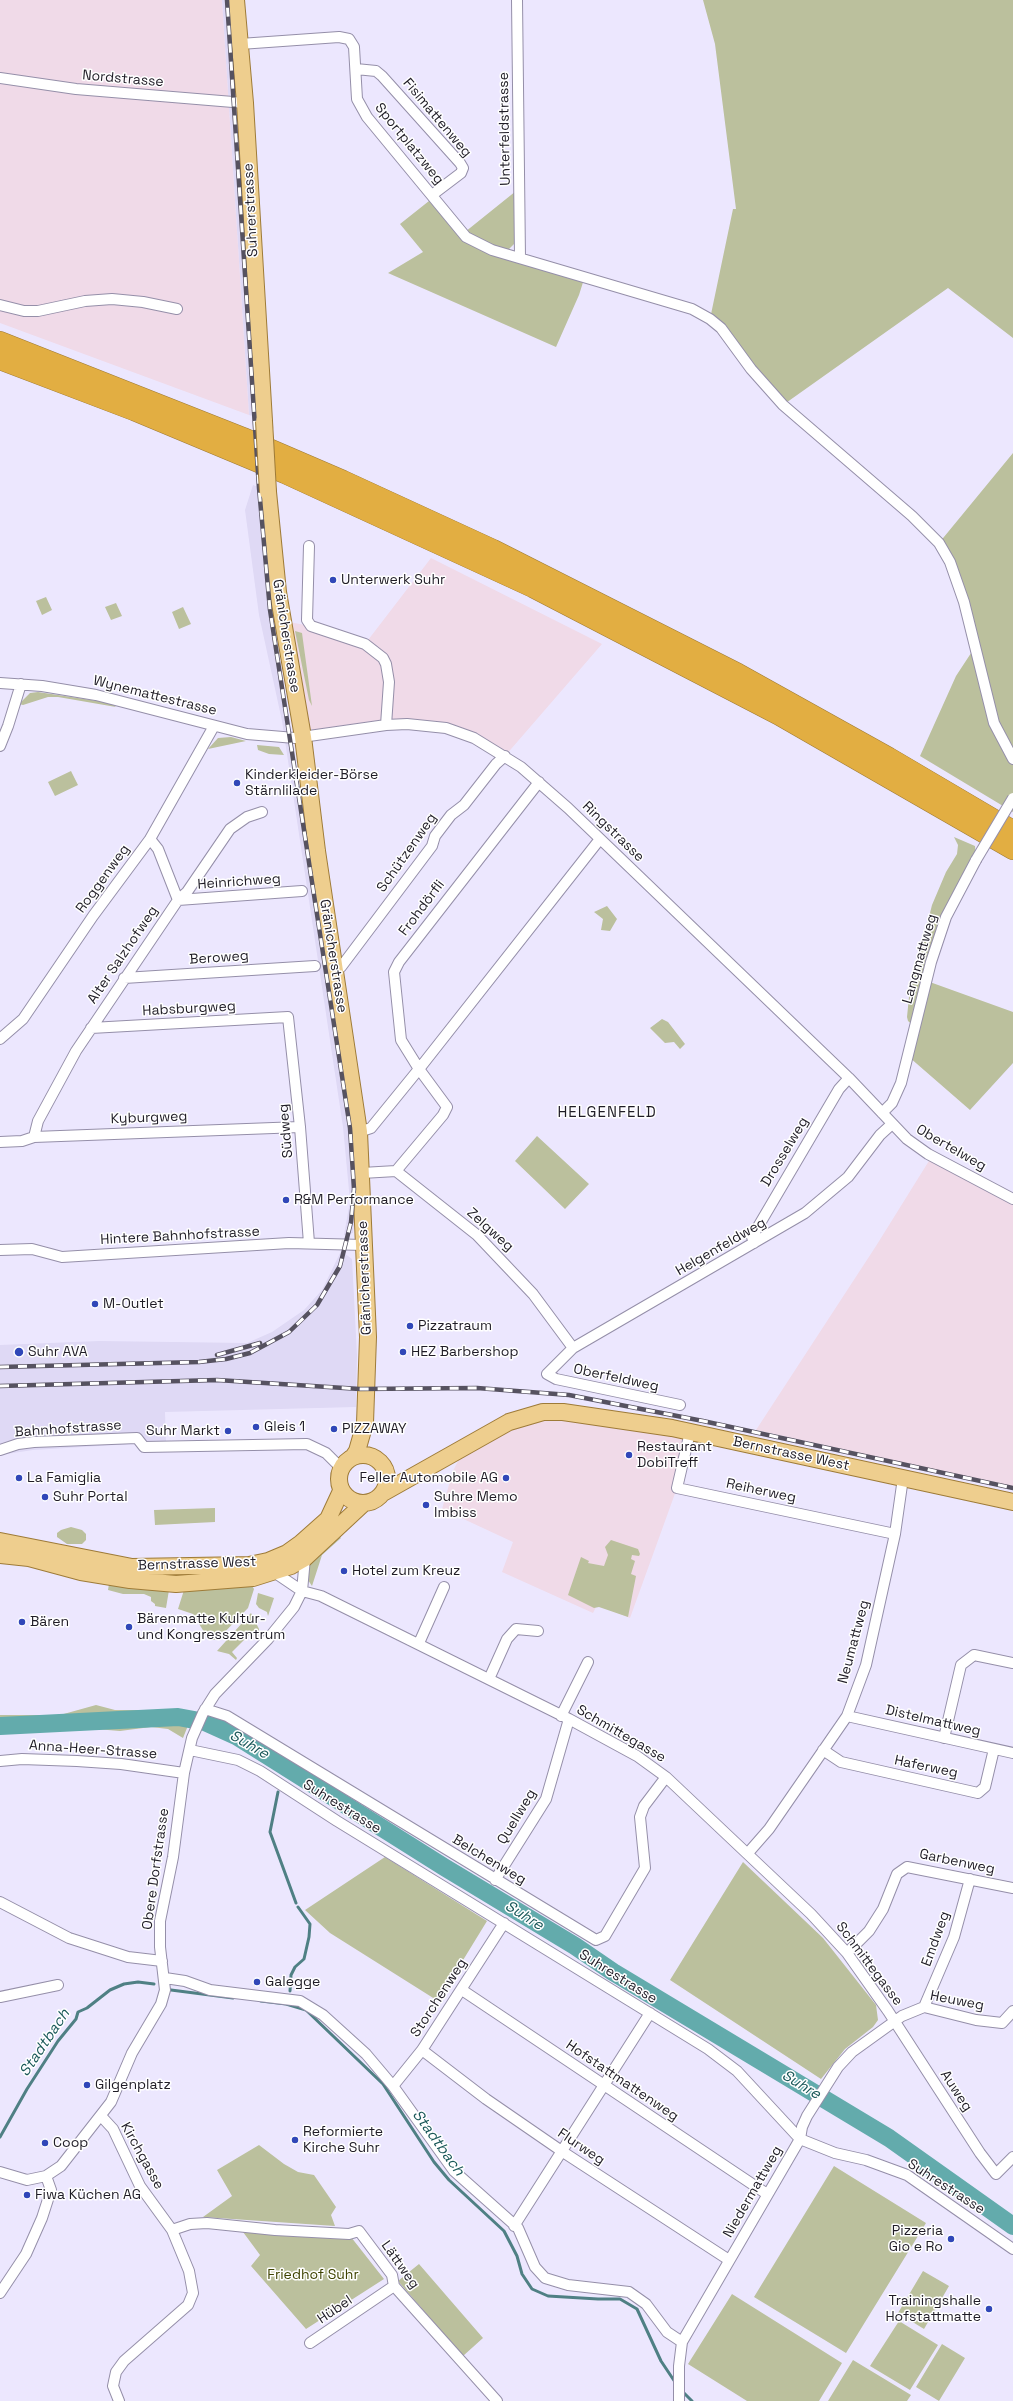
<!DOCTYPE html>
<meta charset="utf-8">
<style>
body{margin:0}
canvas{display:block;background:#ece7fe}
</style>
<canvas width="1013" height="2401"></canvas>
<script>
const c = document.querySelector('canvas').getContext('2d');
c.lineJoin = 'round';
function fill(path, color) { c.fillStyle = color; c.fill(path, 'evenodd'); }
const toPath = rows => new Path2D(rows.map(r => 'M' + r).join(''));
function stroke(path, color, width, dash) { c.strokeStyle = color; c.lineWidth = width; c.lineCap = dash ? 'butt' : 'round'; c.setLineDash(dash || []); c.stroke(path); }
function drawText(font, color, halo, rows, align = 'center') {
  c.font = font + ' "Space Grotesk",sans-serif'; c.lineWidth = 3; c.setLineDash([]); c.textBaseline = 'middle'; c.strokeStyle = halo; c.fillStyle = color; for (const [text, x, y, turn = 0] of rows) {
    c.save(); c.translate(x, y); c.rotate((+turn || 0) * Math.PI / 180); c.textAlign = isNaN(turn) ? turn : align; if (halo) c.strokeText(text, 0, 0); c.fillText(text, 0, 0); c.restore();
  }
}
const built = toPath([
 [222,0,230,0,258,418,249,415],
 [253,485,263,489,280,660,353,1126,357,1195,353,1233,344,1235,350,1201,343,1127,282,721,259,615,245,510],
 [341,1251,352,1259,357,1355,356,1407,165,1412,166,1442,33,1450,0,1455,0,1345,99,1341,247,1343,272,1332,304,1310,322,1290]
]);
const industrial = toPath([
 [0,0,222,0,249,415,0,323],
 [431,558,602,644,505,756,431,726,303,737,283,621,311,626,365,644],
 [932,1156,1013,1199,1013,1487,756,1430,876,1246],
 [527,1416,690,1432,677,1488,630,1618,597,1605,593,1613,502,1572,513,1542,442,1509,453,1471,466,1445]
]);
const green = toPath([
 [703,0,1013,0,1013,338,948,288,783,405,710,319,733,209,736,209,715,44],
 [516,191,515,243,509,249,501,249,465,232],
 [429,201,460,236,585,276,579,295,556,347,388,273,423,252,400,224],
 [1013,453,1013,812,920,756,956,676,975,647,939,543],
 [46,597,52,610,42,615,36,601],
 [116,603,122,616,111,620,105,607],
 [183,607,191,624,179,629,172,612],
 [295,631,302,633,312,706,309,700],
 [38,692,111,703,116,707,58,697,48,697,23,705,19,704,30,693],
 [231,737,246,741,208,749,218,738],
 [257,745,279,747,284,755,269,754,258,750],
 [71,771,78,785,55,796,48,782],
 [954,837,975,846,976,860,958,890,927,981,1013,1012,1013,1063,970,1110,909,1057,915,1027,908,1021,907,1017,909,997,932,905,946,872,957,854,958,845],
 [607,906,617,919,610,931,601,930,603,919,594,912],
 [662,1019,668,1022,685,1044,680,1049,674,1042,665,1043,650,1028],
 [537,1136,589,1184,565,1209,515,1161],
 [215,1508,215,1522,155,1525,154,1510],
 [71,1527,82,1530,86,1534,86,1540,82,1544,67,1544,57,1537,57,1533,61,1530],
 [340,1537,341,1538,322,1555,312,1586,308,1580,308,1564],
 [611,1540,638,1549,640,1554,639,1556,632,1555,631,1559,635,1561,631,1574,636,1576,628,1617,599,1607,594,1608,568,1595,581,1557,589,1561,588,1563,604,1566,608,1555,605,1547],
 [109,1584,169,1590,166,1608,155,1606,155,1604,151,1601,151,1597,144,1594,123,1594,108,1590],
 [252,1586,254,1589,248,1608,220,1637,214,1640,209,1640,193,1614,178,1609,184,1590],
 [258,1593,274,1598,268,1616,267,1612,259,1608,256,1604],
 [251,1613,259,1629,258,1637,252,1632,232,1652,237,1658,236,1660,229,1654,217,1651],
 [96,1705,115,1710,179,1710,193,1713,183,1738,168,1729,151,1727,120,1731,83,1728,52,1731,0,1731,0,1715,60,1715],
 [385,1857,487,1921,438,2001,330,1933,305,1910],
 [743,1862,823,1938,876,2005,878,2020,873,2027,845,2049,821,2079,670,1980],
 [259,2145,284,2164,298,2172,314,2175,336,2207,331,2215,335,2226,203,2217,232,2196,217,2170],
 [834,2166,926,2223,846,2353,754,2297],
 [243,2232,351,2237,384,2279,306,2329,251,2266,260,2255],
 [419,2264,483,2338,463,2356,398,2281],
 [923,2271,949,2286,924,2329,898,2313],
 [732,2294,842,2363,819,2401,747,2401,688,2364],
 [899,2321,938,2345,910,2390,870,2366],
 [942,2344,965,2358,939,2401,916,2387],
 [853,2360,911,2395,907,2401,828,2401]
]);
const stream = toPath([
 [278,1792,270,1832,296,1903],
 [171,1990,233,1998],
 [290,1991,291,1975,295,1967,304,1959,309,1937,310,1924,298,1907],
 [261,2001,286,2004,306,2010,383,2084,434,2162,449,2180,504,2231,517,2256,522,2274,532,2289,548,2296,598,2299,620,2299,637,2309,661,2361,675,2382],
 [0,2137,27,2089,58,2041,76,2019,78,2012,87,2008,110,1990,124,1984,138,1982,154,1984],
 [682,2391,692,2401]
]);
const river = toPath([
 [0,1726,178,1717,205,1722,236,1736,444,1867,575,1946,613,1972,889,2138,1013,2226]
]);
const minor = toPath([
 [517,0,520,257],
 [240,44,339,37,349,39,354,47,357,99,367,117,466,237,492,250,692,309,710,319,721,328,751,369,783,405,912,516,939,543,950,562,964,602,994,723,1013,759],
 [356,69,376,71,382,76,460,163,463,168,461,173,432,195],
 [0,78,76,89,245,103],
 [0,305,24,311,38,311,85,301,112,299,143,302,177,309],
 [309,546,307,620,311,626,365,644,383,658,386,664,389,682,386,725],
 [0,683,42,686,96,695,247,734,295,738,386,725,407,724,446,728,474,738,521,767,568,808,849,1078,907,1139,928,1154,1013,1199],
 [0,746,8,726,21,684],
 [150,839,158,849,178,900],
 [178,900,302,891],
 [335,970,341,967,432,846,435,836,451,815,464,805,496,764,505,756],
 [124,978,315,966],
 [91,1028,288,1017,300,1127,309,1243],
 [0,1039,23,1019,93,916,150,839,214,726],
 [882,1113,892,1103,901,1083,931,962,946,917,976,860],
 [359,1132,371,1128,419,1069,600,839],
 [34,1137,38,1121,76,1051,178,900,187,892,230,829,247,817,262,812],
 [0,1142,22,1141,34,1137,300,1127],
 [396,1171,443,1115,447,1107,419,1069,401,1040,394,972,399,962,539,782],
 [362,1173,396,1171,477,1235,533,1294,573,1348],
 [754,1243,752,1237,839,1089,849,1078],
 [0,1250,32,1249,62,1257,289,1243,363,1245],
 [680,1405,556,1379,547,1374,573,1348,805,1213,848,1177,880,1135,892,1124],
 [690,1432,677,1488,895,1534],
 [0,1450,18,1444,34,1442,137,1438,144,1447,307,1444,326,1453,338,1465,340,1470],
 [274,1572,302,1591,321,1596,569,1719,637,1756,666,1777,811,1914,847,1953,888,2011,980,2153,996,2174,1013,2157],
 [419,1643,444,1587],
 [489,1679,507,1639,516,1629,538,1631],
 [205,1709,227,1716,596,1940,605,1936,645,1868,640,1817,644,1806,666,1777],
 [561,1716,588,1662],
 [847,1716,1013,1753],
 [944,1738,961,1665,974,1655,1013,1663],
 [190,1750,238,1760,260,1771,337,1821,708,2049,737,2071,800,2139,835,2153,866,2160,907,2175,1013,2249],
 [823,1750,841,1762,978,1793,985,1787,994,1749],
 [0,1761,22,1759,77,1761,121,1764,184,1773],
 [748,1853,769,1829,847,1716,866,1665,895,1534,903,1478],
 [495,1880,546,1799,569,1719],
 [0,1902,69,1938,128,1957,162,1961],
 [847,1953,869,1931,883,1909,897,1874,907,1867,1013,1888],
 [165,1978,185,1981,210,1990,300,2001,323,2015,366,2054,393,2086,454,2171,518,2228,535,2267,545,2278,568,2285,629,2292,646,2304,667,2332,682,2342],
 [462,1990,767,2194],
 [0,1997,58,1985],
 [924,2007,954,1937,970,1879],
 [422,2050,486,2099,563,2152,729,2260],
 [393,2086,422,2050,504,1923],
 [101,2116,113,2129,140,2186,172,2230,189,2271,193,2293,188,2305,124,2361,116,2372,113,2386,119,2401],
 [0,2172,27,2180,46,2176,61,2166,111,2102,132,2053,161,2004,165,1990,160,1947,160,1921,173,1857,184,1773,192,1738,203,1713,215,1694,268,1639,294,1607,302,1591,305,1558],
 [514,2226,650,2013],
 [172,2230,190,2224,207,2223,275,2230,349,2234,359,2231,392,2275,394,2286,497,2401],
 [0,2293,26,2254,42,2218,51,2190,46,2176],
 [310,2343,394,2286],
 [679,2401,679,2366,682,2342,800,2139,802,2127,807,2116,838,2067,852,2052,902,2016,924,2007,976,2020,1002,2023,1013,2011]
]);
const primary = toPath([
 [236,0,245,103,264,421],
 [268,492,278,592,303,737,317,851,359,1132,368,1337,365,1423,357,1451,353,1457],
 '339 1479a24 24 0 1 1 48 0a24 24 0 1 1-48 0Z',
 [383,1493,509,1422,543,1412,563,1412,672,1428,1013,1502],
 [0,1541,132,1567,249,1565,268,1561,287,1553,301,1543,328,1519,341,1491],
 [0,1555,29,1558,81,1572,130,1580,176,1584,253,1578,291,1566,305,1558,363,1504]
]);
const motorway = toPath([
 [0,341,243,437,343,480,493,549,738,673,889,757,1013,830],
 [0,360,134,411,285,474,533,588,778,715,1013,850]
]);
const rail = toPath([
 [217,1355,260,1343],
 [0,1367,199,1362,226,1359,250,1353,289,1332,317,1305,340,1266,351,1222,354,1189,350,1128,270,610,259,488,227,0],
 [0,1386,217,1380,360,1389,477,1388,569,1395,703,1421,1013,1488]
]);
const minorBridge = toPath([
 [976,860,1013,798]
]);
const primaryBridge = toPath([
 [264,421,268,492]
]);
const markers = [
 [333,580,4,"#3047b8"],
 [237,783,4,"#3047b8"],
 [286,1200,4,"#3047b8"],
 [95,1304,4,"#3047b8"],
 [410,1326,4,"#3047b8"],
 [19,1352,5,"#3047b8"],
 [403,1352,4,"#3047b8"],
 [256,1427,4,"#3047b8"],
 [334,1429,4,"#3047b8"],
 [228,1431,4,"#3047b8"],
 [629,1455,4,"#3047b8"],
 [19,1478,4,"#3047b8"],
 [506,1478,4,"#3047b8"],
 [45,1497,4,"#3047b8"],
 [426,1505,4,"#3047b8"],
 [344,1571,4,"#3047b8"],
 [22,1622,4,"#3047b8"],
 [129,1627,4,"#3047b8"],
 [257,1982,4,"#3047b8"],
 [87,2085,4,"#3047b8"],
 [295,2140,4,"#3047b8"],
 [45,2143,4,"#3047b8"],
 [27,2195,4,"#3047b8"],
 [951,2239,4,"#3047b8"],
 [989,2309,4,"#3047b8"]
];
const streetNames = [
 ["Nordstrasse",123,79,5],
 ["Fisimattenweg",437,118,50],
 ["Unterfeldstrasse",505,129,-91],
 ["Sportplatzweg",409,144,51],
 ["Suhrerstrasse",251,210,-93],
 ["Gränicherstrasse",286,636,81],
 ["Wynemattestrasse",155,696,14],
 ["Ringstrasse",613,832,44],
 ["Schützenweg",407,853,-55],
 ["Roggenweg",103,879,-54],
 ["Heinrichweg",239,882,-4],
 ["Frohdörfli",422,908,-53],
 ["Alter Salzhofweg",123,955,-56],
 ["Gränicherstrasse",333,956,81],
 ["Beroweg",219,958,-4],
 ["Langmattweg",920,959,-74],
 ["Habsburgweg",189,1009,-3],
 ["Kyburgweg",149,1118,-2],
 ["Südweg",286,1131,-95],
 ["Obertelweg",951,1148,30],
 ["Drosselweg",785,1152,-59],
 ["Zelgweg",490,1230,42],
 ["Hintere Bahnhofstrasse",180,1236,-3],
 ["Helgenfeldweg",721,1247,-30],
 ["Gränicherstrasse",365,1278,-92],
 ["Oberfeldweg",616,1378,12],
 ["Bahnhofstrasse",68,1429,-4],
 ["Bernstrasse West",791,1454,12],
 ["Reiherweg",761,1491,12],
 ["Bernstrasse West",197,1564,-2],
 ["Neumattweg",854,1642,-75],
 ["Distelmattweg",933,1721,13],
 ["Schmittegasse",621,1734,30],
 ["Anna-Heer-Strasse",93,1750,4],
 ["Haferweg",926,1767,12],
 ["Suhrestrasse",342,1807,32],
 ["Quellweg",517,1817,-59],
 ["Belchenweg",489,1860,31],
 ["Garbenweg",957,1862,12],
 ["Obere Dorfstrasse",156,1869,-82],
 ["Emdweg",936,1939,-70],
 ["Schmittegasse",869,1964,53],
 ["Suhrestrasse",618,1977,32],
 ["Storchenweg",439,1998,-57],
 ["Heuweg",957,2001,11],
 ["Hofstattmattenweg",622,2081,34],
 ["Auweg",956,2091,57],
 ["Flurweg",581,2147,34],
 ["Kirchgasse",142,2156,61],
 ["Suhrestrasse",946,2187,33],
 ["Niedermattweg",753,2192,-60],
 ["Lättweg",400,2265,55],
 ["Hübel",335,2310,-34]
];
const poiNames = [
 ["Unterwerk Suhr",341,580],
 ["Kinderkleider-Börse",245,775],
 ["Stärnlilade",245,791],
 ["R&M Performance",294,1200],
 ["M-Outlet",103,1304],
 ["Pizzatraum",418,1326],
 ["Suhr AVA",28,1352],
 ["HEZ Barbershop",411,1352],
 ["Gleis 1",264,1427],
 ["PIZZAWAY",342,1429],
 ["Suhr Markt",220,1431,"right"],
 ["Restaurant",637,1447],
 ["DobiTreff",637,1463],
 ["La Famiglia",27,1478],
 ["Feller Automobile AG",498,1478,"right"],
 ["Suhr Portal",53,1497],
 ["Suhre Memo",434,1497],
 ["Imbiss",434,1513],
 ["Hotel zum Kreuz",352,1571],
 ["Bärenmatte Kultur-",137,1619],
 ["und Kongresszentrum",137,1635],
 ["Bären",30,1622],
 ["Galegge",265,1982],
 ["Gilgenplatz",95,2085],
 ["Reformierte",303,2132],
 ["Kirche Suhr",303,2148],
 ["Coop",53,2143],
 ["Fiwa Küchen AG",35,2195],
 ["Pizzeria",943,2231,"right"],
 ["Gio e Ro",943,2247,"right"],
 ["Trainingshalle",981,2301,"right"],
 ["Hofstattmatte",981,2317,"right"]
];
const parkNames = [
 ["Friedhof Suhr",313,2275]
];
const neighbourhoodNames = [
 ["HELGENFELD",607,1113]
];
const waterNames = [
 ["Suhre",249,1745,30],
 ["Suhre",524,1916,32],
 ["Stadtbach",45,2043,-56],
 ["Suhre",801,2085,31],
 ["Stadtbach",438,2143,54]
];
fill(built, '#dfd9f5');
fill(industrial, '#f0dae8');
fill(green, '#bbc09d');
stroke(stream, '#4f8084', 3);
stroke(river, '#63abac', 18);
stroke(minor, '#958fa9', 12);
stroke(primary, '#9e7b38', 18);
stroke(motorway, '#9e7b38', 20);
stroke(minor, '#fff', 10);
stroke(primary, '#eece8e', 16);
stroke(motorway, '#e2ae42', 19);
stroke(rail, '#565260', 4.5);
stroke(rail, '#fff', 3, [9]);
stroke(minorBridge, '#958fa9', 12, []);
stroke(primaryBridge, '#9e7b38', 18, []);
stroke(minorBridge, '#fff', 10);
stroke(primaryBridge, '#eece8e', 16);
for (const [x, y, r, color] of markers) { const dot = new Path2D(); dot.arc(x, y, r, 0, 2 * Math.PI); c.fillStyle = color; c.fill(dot); stroke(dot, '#fff', 1.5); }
drawText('14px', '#1f1c26', '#fff', streetNames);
drawText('14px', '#1f1c26', '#fff', poiNames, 'left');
drawText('14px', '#3e4301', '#fff', parkNames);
c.letterSpacing = '1px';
drawText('15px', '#1f1c26', '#fff', neighbourhoodNames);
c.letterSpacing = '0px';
drawText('italic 15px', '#1a5859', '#fff', waterNames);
</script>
